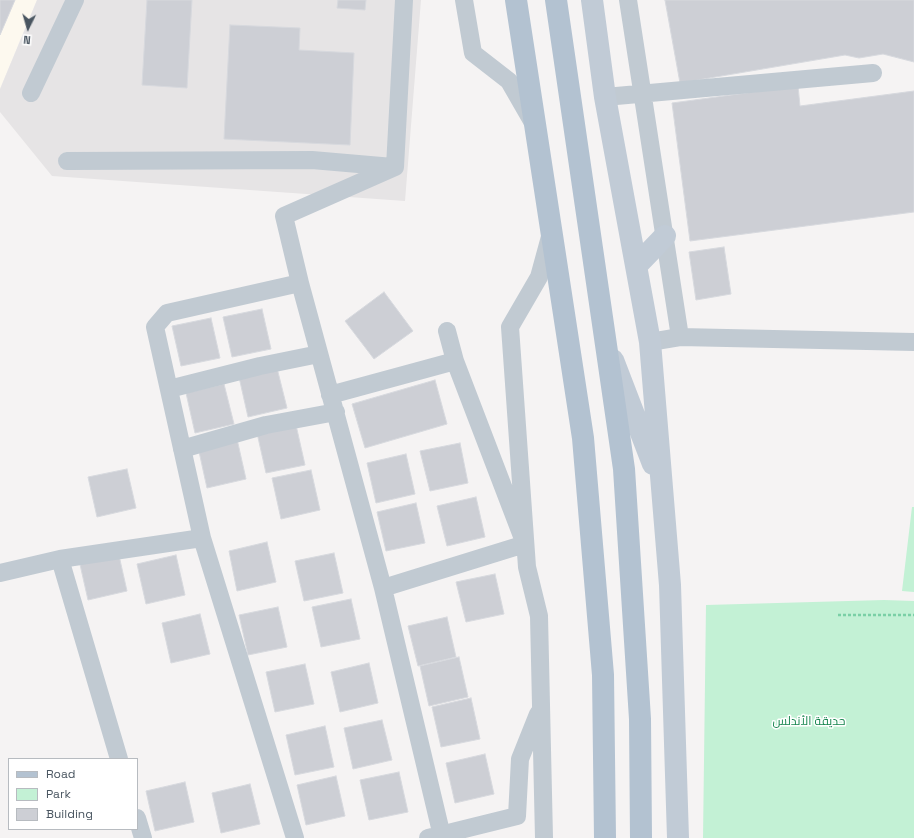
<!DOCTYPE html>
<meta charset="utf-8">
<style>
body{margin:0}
#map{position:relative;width:914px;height:838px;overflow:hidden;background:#f5f3f3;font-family:"Space Grotesk",sans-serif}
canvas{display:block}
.legend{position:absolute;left:8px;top:758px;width:130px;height:72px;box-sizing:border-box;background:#fff;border:1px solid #b7bbc0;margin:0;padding:5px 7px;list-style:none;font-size:12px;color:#4a5661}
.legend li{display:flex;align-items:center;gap:8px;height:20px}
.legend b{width:20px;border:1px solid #b7bbc0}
.north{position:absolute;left:8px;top:8px;width:40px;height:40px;-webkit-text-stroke:3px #fff;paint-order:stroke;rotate:185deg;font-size:11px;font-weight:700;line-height:16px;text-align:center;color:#4a5661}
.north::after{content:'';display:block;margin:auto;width:14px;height:18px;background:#4a5661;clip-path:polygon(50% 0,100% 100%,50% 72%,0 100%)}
</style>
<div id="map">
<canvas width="914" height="838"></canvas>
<ul class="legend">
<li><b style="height:5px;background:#b3c2d1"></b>Road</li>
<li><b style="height:11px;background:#c3f1d5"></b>Park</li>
<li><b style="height:11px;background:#cdcfd5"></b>Building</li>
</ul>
<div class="north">N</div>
</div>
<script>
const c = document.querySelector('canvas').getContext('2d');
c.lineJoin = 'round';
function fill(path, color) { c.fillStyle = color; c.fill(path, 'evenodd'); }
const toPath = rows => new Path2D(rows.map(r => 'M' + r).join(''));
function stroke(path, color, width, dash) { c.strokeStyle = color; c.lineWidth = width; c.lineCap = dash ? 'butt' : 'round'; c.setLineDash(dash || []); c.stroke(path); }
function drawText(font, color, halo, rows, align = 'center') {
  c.font = font + ' "Space Grotesk",Cairo,sans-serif'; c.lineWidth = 3; c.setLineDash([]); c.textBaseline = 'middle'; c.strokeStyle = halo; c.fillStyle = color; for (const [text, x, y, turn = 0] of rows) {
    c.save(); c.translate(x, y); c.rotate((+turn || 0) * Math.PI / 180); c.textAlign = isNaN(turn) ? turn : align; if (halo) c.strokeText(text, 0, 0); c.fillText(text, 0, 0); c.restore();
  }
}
const commercial = toPath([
 [0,0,37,0,0,89]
]);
const education = toPath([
 [37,0,421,0,405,201,52,176,0,112,0,89]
]);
const green = toPath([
 [912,507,914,507,914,592,902,591],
 [884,600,914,601,914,838,703,838,706,605]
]);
const building = toPath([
 [0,0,15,0,0,35,0,0],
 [147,0,192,0,187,88,142,85,147,0],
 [338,0,366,0,365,10,337,8,338,0],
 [665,0,914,0,914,62,883,54,859,58,845,55,680,83,665,0],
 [230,25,300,28,299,50,354,53,350,145,224,139,230,25],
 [798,86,800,106,914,91,914,212,690,241,672,103,798,86],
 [724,247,731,294,696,300,689,252,724,247],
 [384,292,413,331,374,359,345,321,384,292],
 [262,309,271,349,232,357,223,317,262,309],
 [211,318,220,358,181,366,172,326,211,318],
 [277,368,287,408,248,417,239,377,277,368],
 [435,380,447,424,365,448,352,404,435,380],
 [224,384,234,424,195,433,186,393,224,384],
 [296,425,305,465,266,473,257,433,296,425],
 [237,439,246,479,207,488,198,447,237,439],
 [460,443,468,483,430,491,420,451,460,443],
 [406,454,415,494,376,503,367,463,406,454],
 [127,469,136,508,97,517,88,477,127,469],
 [311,470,320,510,281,519,272,478,311,470],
 [476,497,485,537,447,546,437,506,476,497],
 [416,503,425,543,386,551,377,512,416,503],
 [267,542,276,582,237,591,229,551,267,542],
 [118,551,127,591,88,600,79,560,118,551],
 [334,553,343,593,304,601,295,561,334,553],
 [176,555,185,595,146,604,137,564,176,555],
 [495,574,504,614,466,622,456,582,495,574],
 [351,599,360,639,321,647,312,607,351,599],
 [278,607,287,647,248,655,239,615,278,607],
 [200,614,210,654,171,663,162,623,200,614],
 [447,617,456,657,418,666,408,626,447,617],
 [459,657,468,697,429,706,420,666,459,657],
 [369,663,378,703,340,712,331,672,369,663],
 [305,664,314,704,275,712,266,672,305,664],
 [471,698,480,739,441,747,432,707,471,698],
 [382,720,392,760,353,769,344,728,382,720],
 [325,726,334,767,295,775,286,735,325,726],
 [485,754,494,794,455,803,446,763,485,754],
 [399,772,408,812,369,820,360,780,399,772],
 [336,776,345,816,306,825,297,785,336,776],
 [185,782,194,822,155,831,146,791,185,782],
 [250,784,260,824,221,833,212,793,250,784]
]);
const path = toPath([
 [838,615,914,615]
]);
const street = toPath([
 [404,0,395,167,284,216,300,283,383,588,442,836],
 [464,0,473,53,509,81,532,121],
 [628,0,680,337],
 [31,93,75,0],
 [605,97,873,73],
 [67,161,312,160,393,167],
 [650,342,680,337,914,342],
 [169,389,260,366,319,354],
 [330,395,455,361],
 [182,449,266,425,336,412],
 [60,559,202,538],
 [0,573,60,559,119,759],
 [383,588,525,544,455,361,447,331],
 [137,818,143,838],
 [295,838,202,538,155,327,167,313,300,283],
 [428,838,517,816,520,759,538,714],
 [544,838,539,616,527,567,510,327,539,277,551,233]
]);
const secondary = toPath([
 [592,0,605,97,650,342,670,585,678,838],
 [636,266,665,236],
 [613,360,653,464]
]);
const primary = toPath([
 [516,0,583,438,603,675,605,838],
 [556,0,624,469,640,719,641,838]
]);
const parkNames = [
 ["حديقة الأندلس",809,722]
];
fill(commercial, '#fdf9ef');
fill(education, '#e6e4e5');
fill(green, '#c3f1d5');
fill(building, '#cdcfd5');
stroke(building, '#d7d9de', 1);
stroke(path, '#7ad0a6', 2.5, [3, 2]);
stroke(street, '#c1cad2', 18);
stroke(secondary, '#c1cbd6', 22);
stroke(primary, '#b3c2d1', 22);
drawText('12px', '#17864f', '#fff', parkNames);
</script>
